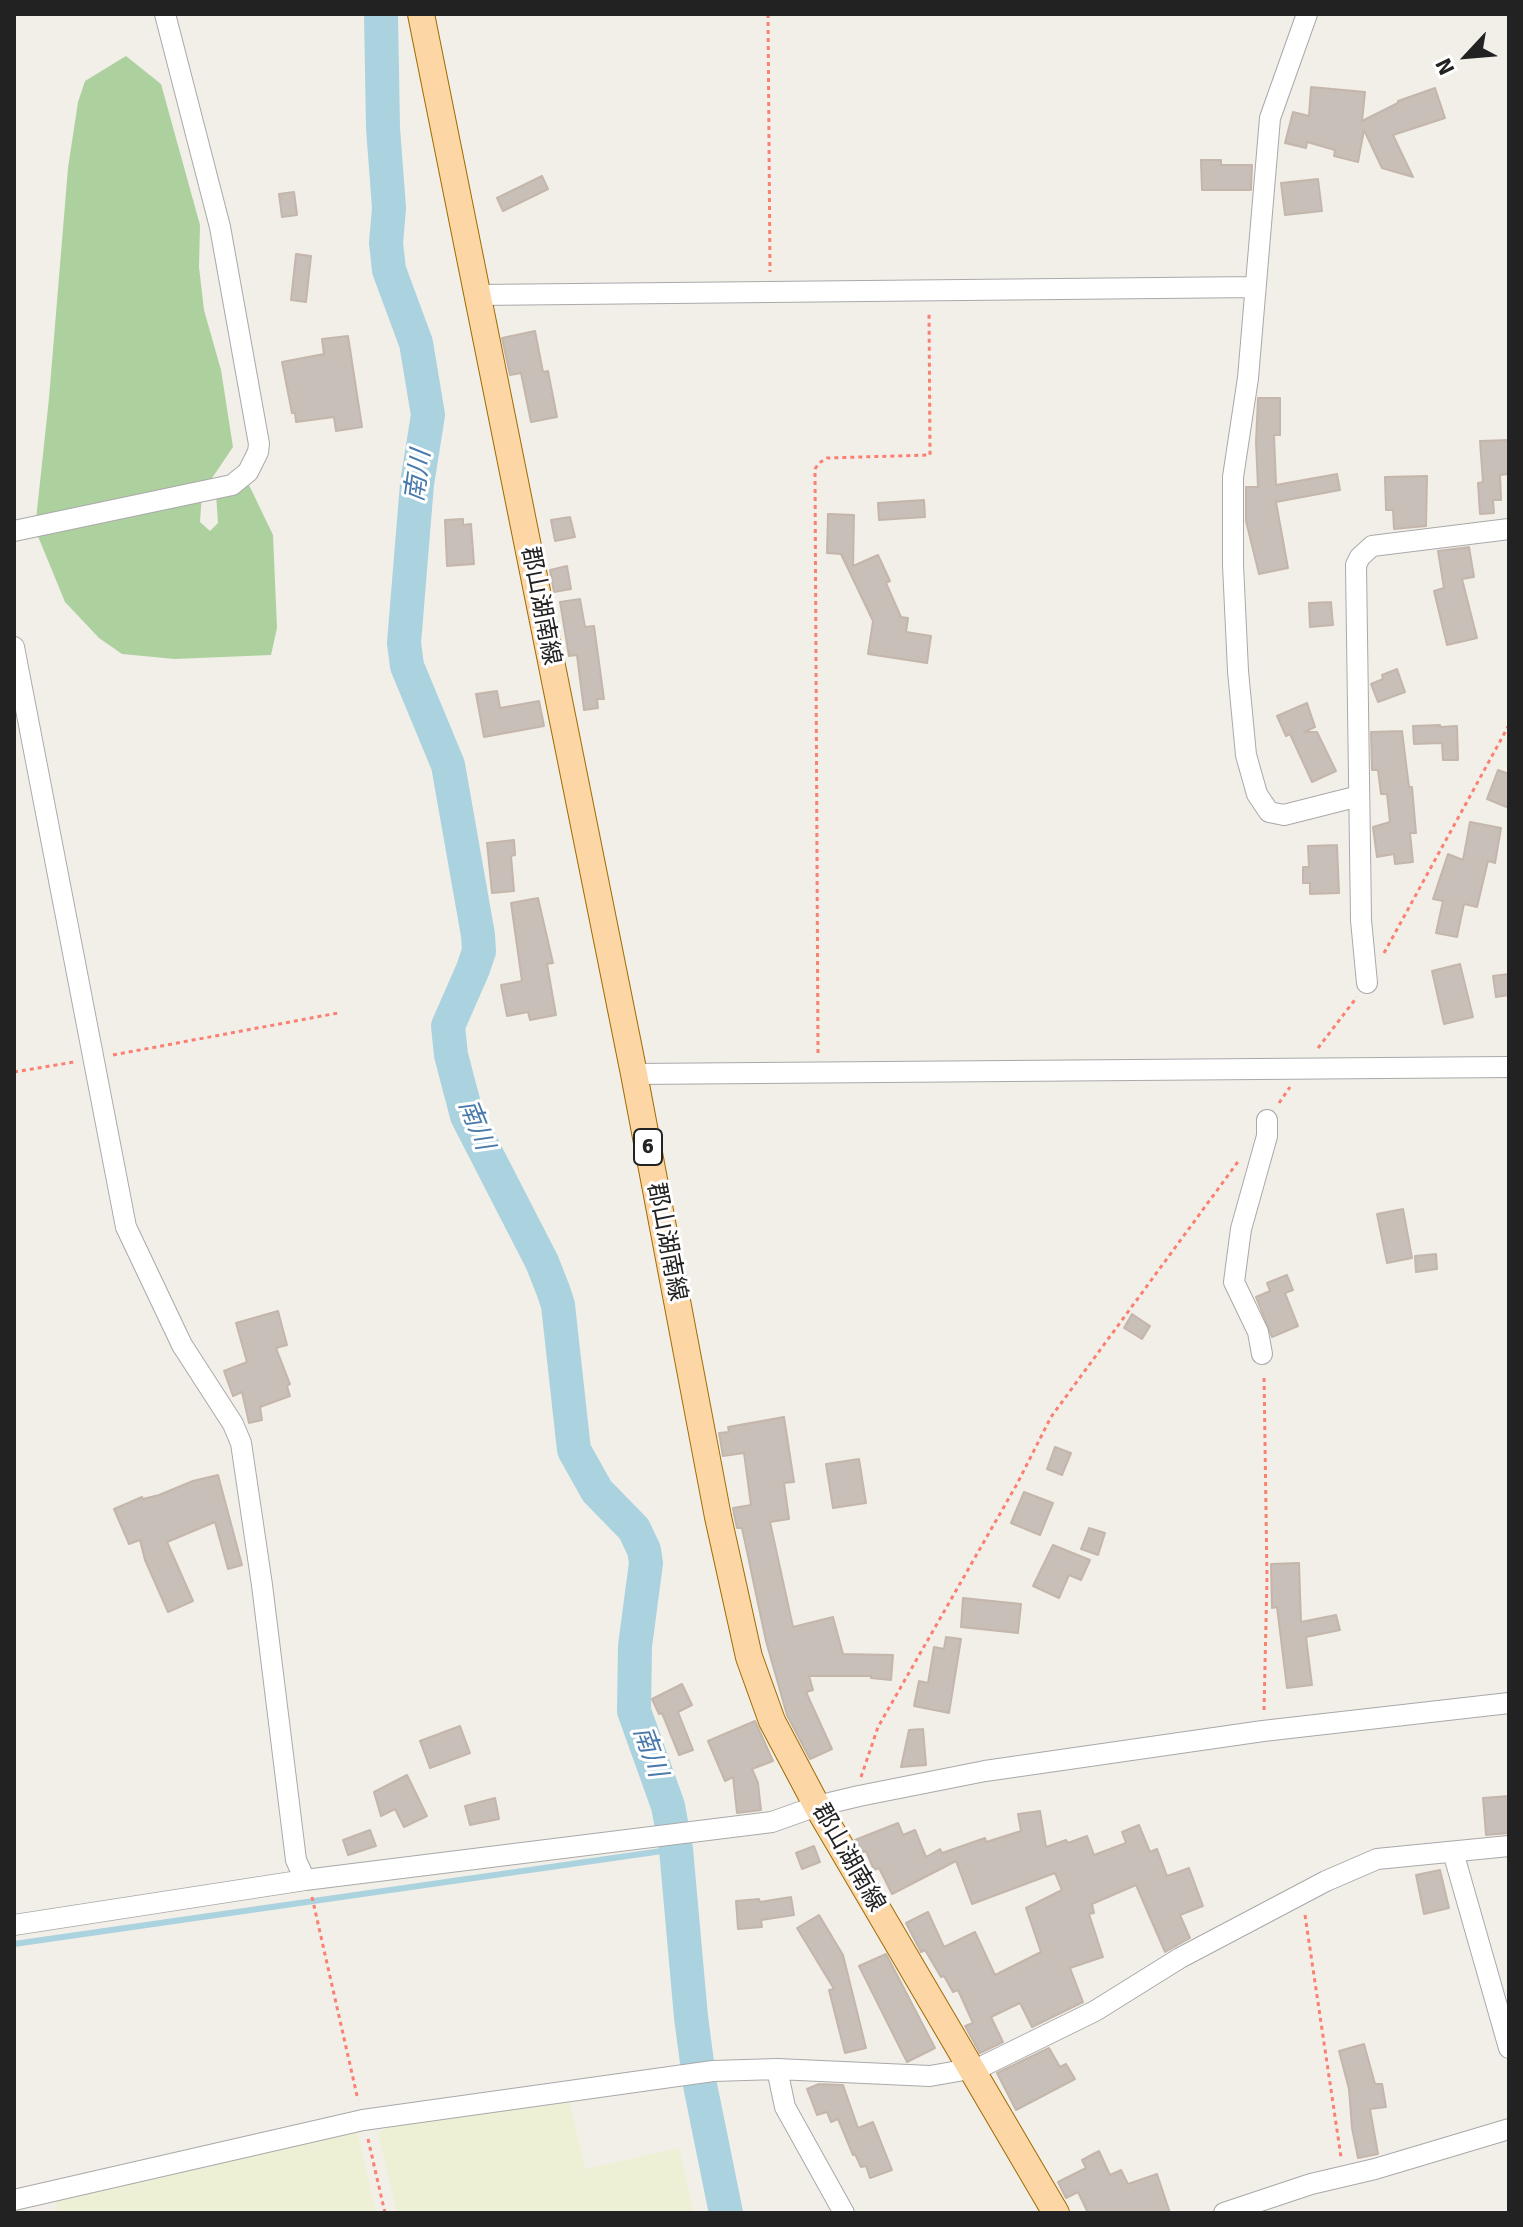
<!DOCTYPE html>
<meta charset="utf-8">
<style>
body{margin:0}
#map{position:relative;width:1523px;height:2227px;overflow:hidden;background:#f2efe9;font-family:Signika,sans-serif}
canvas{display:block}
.frame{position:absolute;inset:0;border:16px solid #222;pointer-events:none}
.north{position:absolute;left:1427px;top:16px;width:80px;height:80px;-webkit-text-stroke:6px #fff;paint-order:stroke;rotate:244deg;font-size:22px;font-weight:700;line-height:32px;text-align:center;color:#222}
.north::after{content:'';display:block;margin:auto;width:28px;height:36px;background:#222;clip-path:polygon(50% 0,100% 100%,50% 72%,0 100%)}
</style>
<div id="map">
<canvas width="1523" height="2227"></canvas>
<div class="frame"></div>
<div class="north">N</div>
</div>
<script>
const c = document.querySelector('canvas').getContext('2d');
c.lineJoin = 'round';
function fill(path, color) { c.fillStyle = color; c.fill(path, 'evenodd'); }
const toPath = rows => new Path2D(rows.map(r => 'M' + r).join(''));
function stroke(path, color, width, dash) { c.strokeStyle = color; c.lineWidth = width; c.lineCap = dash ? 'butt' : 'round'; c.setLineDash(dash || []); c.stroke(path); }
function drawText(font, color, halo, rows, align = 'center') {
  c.font = font + ' Signika,"Noto Sans JP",sans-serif'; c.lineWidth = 6; c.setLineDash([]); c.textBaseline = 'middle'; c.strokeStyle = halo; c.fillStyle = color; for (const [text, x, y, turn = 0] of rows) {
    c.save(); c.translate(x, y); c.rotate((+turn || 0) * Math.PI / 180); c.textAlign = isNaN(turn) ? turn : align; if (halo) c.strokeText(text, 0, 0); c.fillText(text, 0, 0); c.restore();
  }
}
const farmland = toPath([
 [570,2102,585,2169,679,2148,694,2213,397,2213,378,2134,388,2126],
 [357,2130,376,2213,58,2213,55,2199]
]);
const forest = toPath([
 [126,56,161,84,200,225,199,267,204,310,221,370,233,447,202,493,200,522,210,531,218,523,216,494,249,485,273,535,277,628,271,655,175,659,122,654,99,638,65,602,35,529,49,398,68,168,78,102,85,81]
]);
const stream = toPath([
 [14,1944,676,1849]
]);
const river = toPath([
 [381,14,383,128,389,208,386,243,389,270,416,343,428,415,417,484,404,643,407,666,448,765,478,935,479,951,473,969,448,1026,451,1055,467,1116,542,1262,553,1290,558,1305,574,1450,597,1491,634,1529,644,1550,646,1563,635,1646,634,1711,668,1806,676,1849,691,2017,700,2085,726,2213]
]);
const building = toPath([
 [1311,87,1365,92,1362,121,1398,103,1398,101,1435,88,1445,118,1393,135,1413,177,1382,168,1364,130,1358,162,1334,156,1335,150,1307,142,1306,148,1285,143,1293,112,1309,116,1311,87],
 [1201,160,1221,160,1221,165,1252,165,1251,190,1202,190,1201,160],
 [542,176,548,189,503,211,497,198,542,176],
 [1318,179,1322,211,1285,215,1281,183,1318,179],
 [294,192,297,215,282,217,279,194,294,192],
 [296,254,311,256,306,302,291,300,296,254],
 [535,331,543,372,548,371,557,417,531,422,521,373,510,375,502,338,535,331],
 [348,336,362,427,336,431,334,417,296,422,295,413,292,413,282,362,324,354,322,339,348,336],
 [1258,398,1280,398,1280,435,1274,435,1276,485,1337,474,1340,490,1276,502,1288,568,1259,574,1246,521,1246,487,1258,487,1256,442,1258,398],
 [1509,440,1509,474,1500,475,1501,500,1493,500,1494,513,1480,514,1478,483,1483,482,1480,441,1509,440],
 [1427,476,1426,526,1394,529,1393,510,1386,510,1385,477,1427,476],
 [924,500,925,517,879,520,878,503,924,500],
 [828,514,854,515,853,566,878,555,890,581,886,583,901,617,908,618,906,632,931,636,927,663,868,654,873,621,841,554,827,553,828,514],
 [570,517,575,537,555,541,551,520,570,517],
 [463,519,463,525,471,524,474,564,447,566,445,520,463,519],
 [1469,547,1474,577,1462,579,1477,638,1447,645,1434,591,1444,588,1438,551,1469,547],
 [567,566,571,589,554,592,550,570,567,566],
 [580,599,585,627,594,626,604,699,597,699,598,708,584,710,577,655,569,656,560,602,580,599],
 [1331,602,1333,625,1310,627,1309,603,1331,602],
 [1397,669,1405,692,1378,702,1371,684,1383,679,1382,675,1397,669],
 [497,691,500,708,539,701,544,726,484,737,476,694,497,691],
 [1307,703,1315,727,1304,732,1317,732,1336,771,1312,782,1290,734,1286,736,1277,716,1307,703],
 [1440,725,1440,727,1457,726,1458,760,1443,760,1442,743,1414,744,1413,726,1440,725],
 [1402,731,1409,787,1412,787,1416,833,1410,833,1413,862,1395,864,1394,854,1377,857,1373,827,1390,822,1387,794,1381,794,1378,770,1372,770,1371,732,1402,731],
 [1498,770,1509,774,1509,808,1487,799,1498,770],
 [1470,822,1501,828,1495,863,1488,861,1477,907,1464,904,1457,937,1436,933,1443,901,1433,899,1448,854,1463,860,1470,822],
 [514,840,515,855,511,856,514,891,492,893,487,843,514,840],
 [1337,845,1339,893,1310,894,1310,883,1303,883,1303,867,1309,867,1308,846,1337,845],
 [538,898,553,963,547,964,556,1015,530,1020,528,1012,507,1016,501,985,522,981,511,903,538,898],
 [1460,964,1473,1017,1444,1024,1432,971,1460,964],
 [1509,974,1509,995,1496,997,1493,976,1509,974],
 [1403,1209,1412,1258,1387,1263,1377,1214,1403,1209],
 [1436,1254,1437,1269,1416,1272,1415,1256,1436,1254],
 [1287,1275,1293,1290,1285,1293,1298,1326,1272,1337,1256,1297,1270,1291,1267,1283,1287,1275],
 [278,1311,287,1345,276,1348,290,1384,287,1386,290,1396,260,1407,262,1420,249,1423,242,1392,233,1396,224,1371,247,1362,236,1323,278,1311],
 [1132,1314,1150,1326,1142,1339,1124,1328,1132,1314],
 [784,1417,794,1482,784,1483,789,1519,770,1522,793,1627,833,1617,843,1654,893,1655,891,1680,871,1678,871,1676,809,1676,813,1690,806,1692,832,1749,810,1759,787,1715,766,1641,742,1528,737,1528,734,1514,733,1508,751,1505,744,1453,723,1456,719,1433,729,1432,728,1427,784,1417],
 [1055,1447,1071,1453,1062,1475,1047,1469,1055,1447],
 [859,1459,866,1503,833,1508,826,1464,859,1459],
 [218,1475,242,1565,228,1569,215,1522,167,1542,193,1601,168,1612,145,1560,140,1540,129,1544,114,1509,142,1497,143,1499,159,1495,193,1481,218,1475],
 [1024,1492,1053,1503,1040,1535,1011,1523,1024,1492],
 [1089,1528,1105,1533,1098,1555,1081,1549,1089,1528],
 [1053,1545,1090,1560,1081,1580,1069,1575,1059,1598,1033,1586,1053,1545],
 [1299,1563,1301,1622,1336,1615,1340,1630,1306,1637,1312,1685,1287,1688,1277,1607,1272,1608,1271,1564,1299,1563],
 [963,1598,1021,1604,1018,1633,961,1627,963,1598],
 [946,1637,961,1639,949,1713,914,1706,919,1681,928,1683,934,1647,944,1649,946,1637],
 [682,1684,692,1705,678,1712,693,1750,679,1755,662,1713,659,1714,652,1699,682,1684],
 [755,1721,773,1761,752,1769,758,1783,761,1810,737,1813,733,1777,725,1781,708,1741,755,1721],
 [460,1726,470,1753,430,1768,420,1741,460,1726],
 [923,1729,926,1765,901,1767,909,1730,923,1729],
 [407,1775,427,1816,404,1827,395,1809,381,1816,374,1792,407,1775],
 [1509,1796,1509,1833,1486,1835,1483,1798,1509,1796],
 [495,1798,499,1819,470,1825,465,1806,495,1798],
 [1040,1811,1046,1847,1066,1840,1068,1843,1087,1836,1094,1855,1126,1843,1122,1832,1139,1825,1150,1852,1157,1849,1167,1876,1189,1868,1203,1906,1180,1915,1190,1938,1165,1952,1136,1885,1092,1904,1094,1913,1089,1914,1103,1957,1070,1968,1083,2002,1032,2027,1020,2003,991,2017,1003,2042,980,2053,965,2026,973,2023,958,1990,953,1992,944,1976,941,1977,925,1950,921,1952,906,1923,928,1912,944,1947,975,1932,995,1975,1041,1952,1026,1908,1062,1890,1055,1873,972,1904,956,1861,892,1894,879,1868,874,1870,866,1851,863,1852,855,1840,898,1823,903,1835,915,1830,926,1857,940,1849,942,1853,985,1838,986,1842,1021,1831,1018,1814,1040,1811],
 [370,1830,376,1846,348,1855,343,1840,370,1830],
 [814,1846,820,1862,802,1869,796,1853,814,1846],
 [1440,1870,1449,1908,1424,1914,1416,1875,1440,1870],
 [791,1897,794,1915,761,1920,762,1927,738,1929,736,1901,759,1899,760,1902,791,1897],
 [819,1915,843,1955,866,2048,845,2053,829,1990,834,1989,797,1928,819,1915],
 [886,1954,935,2048,907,2062,859,1966,886,1954],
 [1364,2044,1375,2084,1382,2084,1386,2107,1370,2109,1378,2154,1358,2158,1352,2128,1349,2089,1339,2051,1364,2044],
 [1049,2048,1060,2067,1066,2064,1075,2079,1016,2110,997,2073,1049,2048],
 [819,2084,843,2085,858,2128,873,2122,892,2170,870,2178,866,2166,861,2167,855,2154,853,2155,838,2119,831,2122,827,2112,817,2115,807,2089,819,2084],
 [1099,2151,1110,2175,1121,2170,1128,2184,1157,2174,1170,2213,1088,2213,1078,2192,1066,2198,1058,2182,1086,2168,1082,2160,1099,2151]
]);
const path = toPath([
 [768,14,770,272],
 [1384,953,1509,725],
 [1318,1048,1357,997],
 [818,1053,815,469,819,463,827,458,930,455,929,311],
 [113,1055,338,1013],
 [14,1072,74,1062],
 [1279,1103,1290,1087],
 [1264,1710,1267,1578,1264,1374],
 [861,1777,878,1727,1017,1484,1051,1417,1240,1159],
 [312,1897,358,2100],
 [1305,1915,1341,2157],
 [368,2139,385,2213]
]);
const minor = toPath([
 [1307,14,1270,118,1248,378,1233,477,1233,565,1238,671,1246,755,1257,794,1269,812,1284,815,1359,796],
 [477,295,1255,287],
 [14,531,232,485,248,472,258,452,259,444,220,227,165,14],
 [14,647,126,1227,182,1345,233,1424,241,1443,262,1585,296,1860,305,1880],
 [1367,983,1361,920,1356,565,1360,557,1372,546,1509,529],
 [634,1074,1509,1067],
 [1262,1354,1258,1332,1234,1282,1241,1229,1267,1136,1267,1120],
 [1453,1852,1509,2048],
 [14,1925,305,1880,772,1822,817,1806,859,1796,985,1771,1263,1731,1509,1703],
 [777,2069,785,2107,844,2213],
 [14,2200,363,2120,713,2071,777,2069,930,2076,981,2067,1095,2011,1180,1958,1326,1881,1377,1859,1509,1846],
 [1224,2213,1311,2184,1375,2169,1509,2129]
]);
const major = toPath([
 [421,14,634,1074,718,1517,749,1657,772,1721,817,1806,1056,2213]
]);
const shields = [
 [648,1147,28]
];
const shieldNames = [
 ["6",648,1147]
];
const streetNames = [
 ["郡山湖南線",540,606,79],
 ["郡山湖南線",666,1242,79],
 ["郡山湖南線",848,1858,60]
];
const waterNames = [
 ["南川",419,476,-82],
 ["南川",475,1125,68],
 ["南川",649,1752,70]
];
fill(farmland, '#eef0d5');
fill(forest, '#add19e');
stroke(stream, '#aad3df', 6);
stroke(river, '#aad3df', 34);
fill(building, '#c7bfb8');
stroke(building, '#c4b6ab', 2);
stroke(minor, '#a9a9a9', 22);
stroke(major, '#a06b00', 28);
stroke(path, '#fa8072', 3, [4, 4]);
stroke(minor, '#fff', 20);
stroke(major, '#fcd6a4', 26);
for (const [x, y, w] of shields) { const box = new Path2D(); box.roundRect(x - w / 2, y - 18, w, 36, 6); c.fillStyle = '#fff'; c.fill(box); stroke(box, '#222', 2); }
drawText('bold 22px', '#222', null, shieldNames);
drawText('24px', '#222', '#fff', streetNames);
drawText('italic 26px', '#4a7aab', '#fff', waterNames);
</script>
